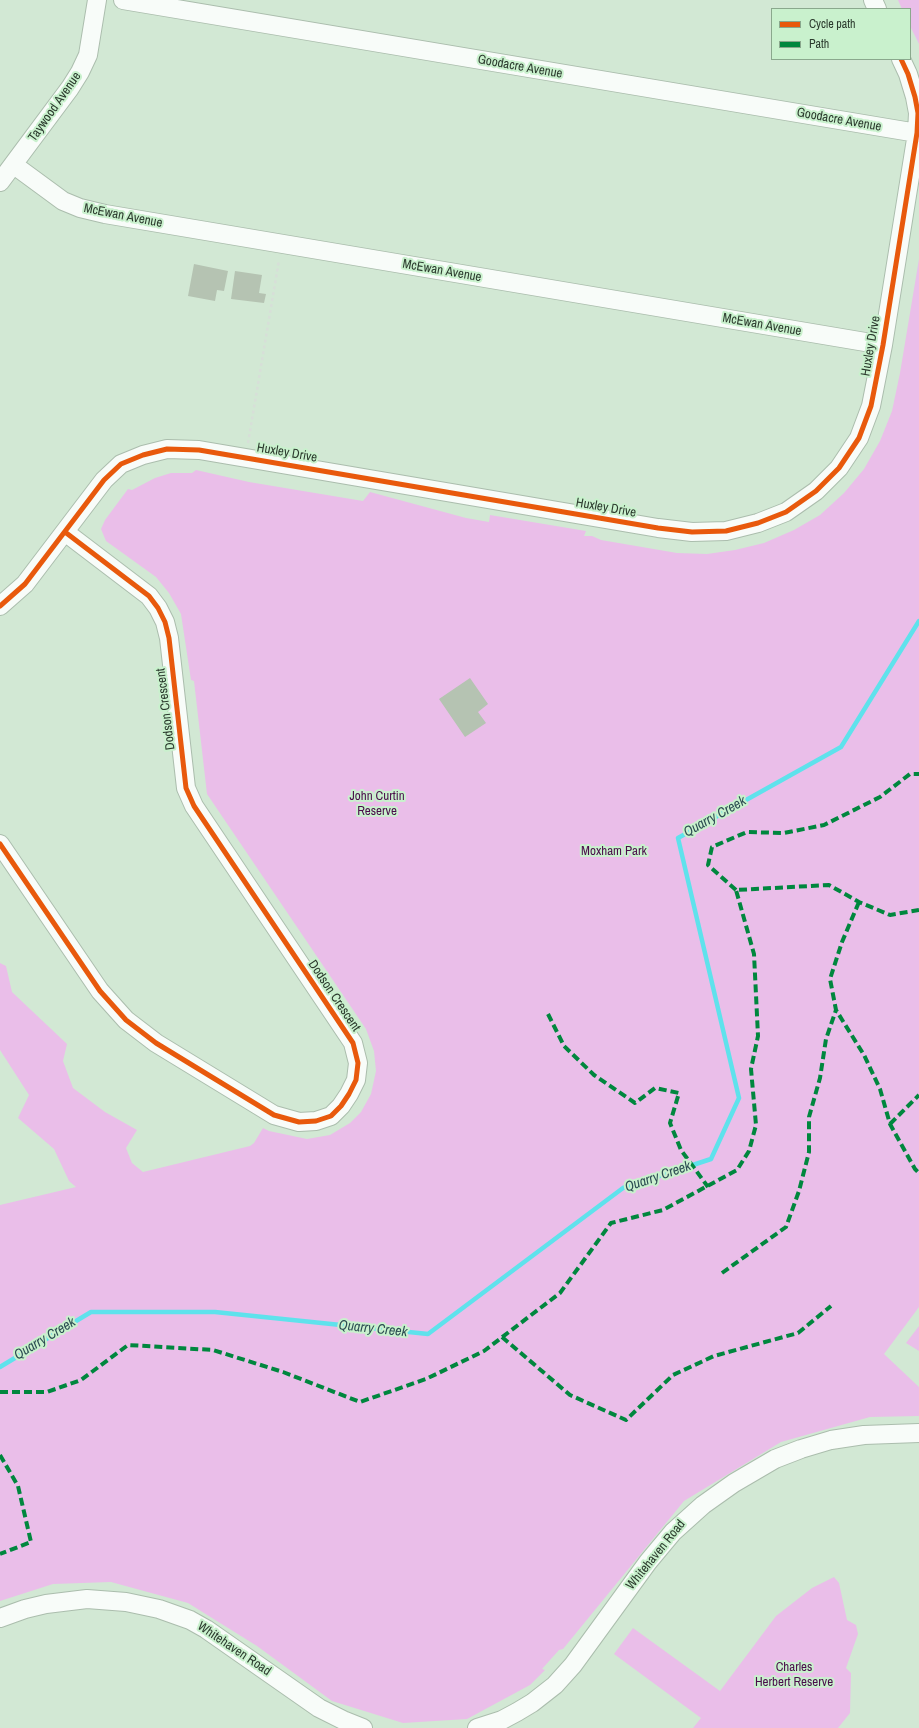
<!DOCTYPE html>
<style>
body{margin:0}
#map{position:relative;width:919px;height:1728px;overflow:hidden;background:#d2e8d4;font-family:"Archivo Narrow",sans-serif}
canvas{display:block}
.legend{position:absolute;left:771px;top:8px;width:140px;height:52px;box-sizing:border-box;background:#c9f1cd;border:1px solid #8aa88d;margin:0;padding:5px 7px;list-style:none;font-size:12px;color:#2b3a2d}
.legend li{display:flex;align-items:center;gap:8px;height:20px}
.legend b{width:20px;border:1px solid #8aa88d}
</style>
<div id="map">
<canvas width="919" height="1728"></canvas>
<ul class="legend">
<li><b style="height:5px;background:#e8590c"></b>Cycle path</li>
<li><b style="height:5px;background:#00873e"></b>Path</li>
</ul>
</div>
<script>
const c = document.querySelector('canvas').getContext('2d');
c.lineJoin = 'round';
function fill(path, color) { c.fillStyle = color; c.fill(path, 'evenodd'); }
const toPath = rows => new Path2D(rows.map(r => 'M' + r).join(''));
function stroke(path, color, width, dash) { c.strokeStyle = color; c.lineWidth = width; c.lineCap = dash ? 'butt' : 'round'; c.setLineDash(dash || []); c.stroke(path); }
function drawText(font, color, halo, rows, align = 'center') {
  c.font = font + ' "Archivo Narrow",sans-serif'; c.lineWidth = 4; c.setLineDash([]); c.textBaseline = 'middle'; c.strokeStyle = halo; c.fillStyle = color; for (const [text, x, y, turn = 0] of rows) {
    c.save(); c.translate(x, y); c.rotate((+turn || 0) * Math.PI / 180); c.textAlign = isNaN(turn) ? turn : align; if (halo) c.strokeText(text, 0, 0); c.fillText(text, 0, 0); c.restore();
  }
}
const green = toPath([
 [898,0,919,0,919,44,910,26,910,9,902,9],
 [919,259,919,1307,884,1354,919,1387,919,1416,870,1417,781,1442,684,1501,563,1649,559,1650,542,1669,545,1670,530,1685,467,1719,403,1723,332,1701,257,1646,188,1603,111,1582,53,1584,0,1601,0,1205,76,1187,69,1181,54,1149,18,1118,29,1095,0,1050,0,963,6,966,12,992,67,1044,63,1061,73,1088,105,1112,137,1130,126,1148,132,1163,143,1172,250,1146,254,1143,263,1128,269,1131,307,1139,330,1135,350,1123,361,1112,371,1094,376,1071,374,1051,366,1029,207,794,194,681,191,680,181,614,169,593,156,577,106,541,101,529,105,520,128,489,132,490,155,478,171,473,192,473,196,470,249,482,363,501,370,492,466,518,489,522,490,515,586,531,584,536,592,536,601,540,677,553,707,554,735,550,764,543,794,530,820,515,844,493,864,469,880,441,892,411,900,373],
 [919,1326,919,1351,906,1343],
 [834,1577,839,1583,847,1620,856,1625,858,1634,846,1668,851,1673,850,1713,838,1728,693,1728,701,1718,614,1654,633,1628,720,1691,776,1616,812,1588]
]);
const stream = toPath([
 [0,1367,91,1312,215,1312,428,1334,623,1188,711,1159,739,1098,678,838,841,747,919,621]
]);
const building = toPath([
 [194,264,228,271,224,291,217,290,215,301,188,296],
 [235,271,262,275,259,293,266,294,264,303,231,299],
 [470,678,488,704,478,712,486,723,465,737,439,699]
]);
const path = toPath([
 [248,443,279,260]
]);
const street = toPath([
 [123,0,917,133],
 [873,0,877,9],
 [14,165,63,201,80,208,105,214,883,345],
 [0,182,70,88,80,72,88,55,97,0],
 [0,606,25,584,104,480,121,464,143,455,167,449,199,450,658,528,692,532,726,531,758,523,786,512,816,491,839,468,859,438,871,406,883,345,917,133,918,113,915,97,908,74,901,59],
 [0,844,100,991,126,1020,156,1043,274,1115,299,1122,316,1121,331,1116,341,1106,349,1094,356,1080,358,1063,353,1043,194,806,186,788,169,638,165,622,158,608,149,596,65,532],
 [0,1618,25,1609,46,1604,87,1599,126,1602,159,1609,190,1620,206,1629,319,1708,343,1720,363,1728],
 [477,1728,502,1720,517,1712,532,1703,555,1685,573,1665,648,1562,673,1532,703,1505,734,1483,775,1459,801,1449,831,1440,864,1435,919,1433]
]);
const quiet = toPath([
 [736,890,708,865,712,847,747,832,784,833,824,825,880,797,910,774,919,774],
 [859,902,842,942,830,979,836,1010,864,1055,880,1089,890,1124,915,1169,919,1173],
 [548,1014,564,1046,594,1075,635,1103,655,1088,679,1093,670,1123,681,1150,708,1187],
 [890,1124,919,1095],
 [722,1273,786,1227,799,1191,809,1152,809,1117,820,1078,826,1039,836,1010],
 [502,1337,570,1395,626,1420,673,1375,714,1356,798,1333,831,1306],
 [0,1392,47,1392,81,1380,128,1345,213,1350,283,1372,360,1402,426,1379,484,1351,560,1293,611,1223,663,1210,737,1170,749,1151,756,1125,751,1069,758,1036,754,954,736,890,829,885,859,902,890,915,919,910],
 [0,1455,18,1486,31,1542,0,1554]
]);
const cycleway = toPath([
 [0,606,25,584,104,480,121,464,143,455,167,449,199,450,658,528,692,532,726,531,758,523,786,512,816,491,839,468,859,438,871,406,883,345,917,133,918,113,915,97,908,74,901,59],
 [0,844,100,991,126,1020,156,1043,274,1115,299,1122,316,1121,331,1116,341,1106,349,1094,356,1080,358,1063,353,1043,194,806,186,788,169,638,165,622,158,608,149,596,65,532]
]);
const streetNames = [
 ["Goodacre Avenue",520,67,10],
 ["Taywood Avenue",55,107,-55],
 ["Goodacre Avenue",839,120,10],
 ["McEwan Avenue",123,216,11],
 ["McEwan Avenue",442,271,10],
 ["McEwan Avenue",762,325,10],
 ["Huxley Drive",871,346,-80],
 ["Huxley Drive",287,453,10],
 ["Huxley Drive",606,508,10],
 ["Dodson Crescent",166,709,-97],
 ["Dodson Crescent",334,996,56],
 ["Whitehaven Road",656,1555,-51],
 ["Whitehaven Road",234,1649,34]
];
const parkNames = [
 ["John Curtin",377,797],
 ["Reserve",377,812],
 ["Moxham Park",614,852],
 ["Charles",794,1668],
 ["Herbert Reserve",794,1683]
];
const waterNames = [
 ["Quarry Creek",715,817,-29],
 ["Quarry Creek",658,1177,-19],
 ["Quarry Creek",373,1329,6],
 ["Quarry Creek",45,1339,-31]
];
fill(green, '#eabee9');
stroke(stream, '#5fe2ec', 4.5);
fill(building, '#b5c3b2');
stroke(street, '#abbdad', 20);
stroke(path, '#d7dfd8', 2.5, [3, 3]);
stroke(street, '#f8fcf9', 18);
stroke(quiet, '#00873e', 4, [8, 4]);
stroke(cycleway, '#e8590c', 5);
drawText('13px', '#2b3a2d', '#c9f1cd', streetNames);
drawText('13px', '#4a0c4a', '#c9f1cd', parkNames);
drawText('italic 14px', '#2c4d52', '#c9f1cd', waterNames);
</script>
